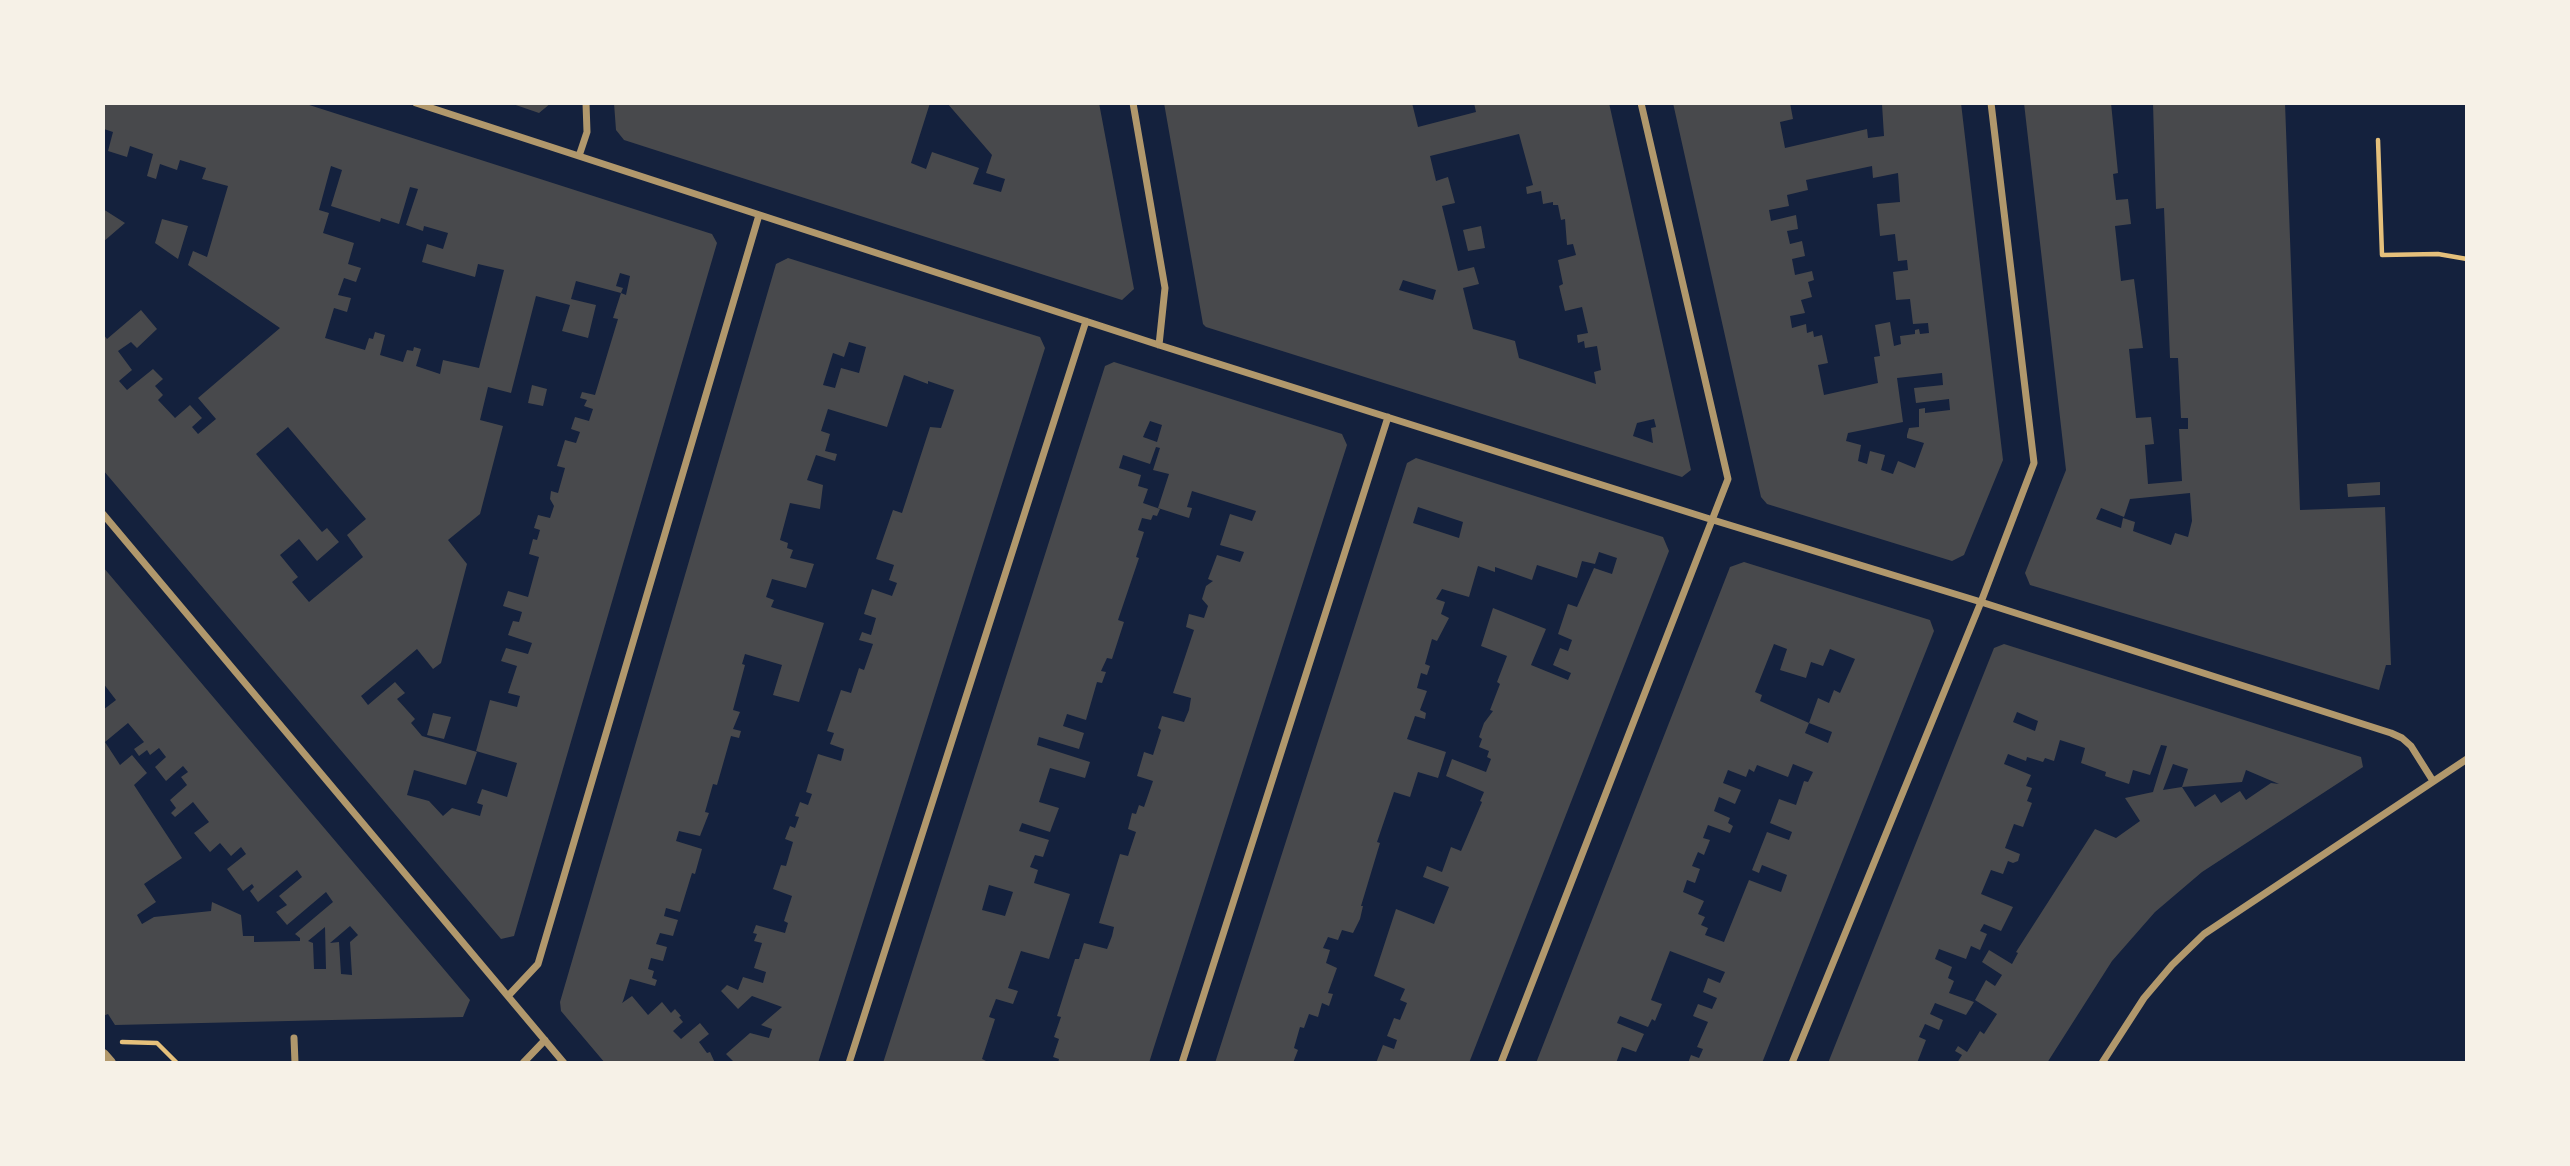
<!DOCTYPE html>
<style>
body{margin:0}
#map{position:relative;width:2570px;height:1166px;overflow:hidden;background:#14213d;font-family:"IBM Plex Serif",serif}
canvas{display:block}
.frame{position:absolute;inset:0;border:105px solid #f6f1e7;pointer-events:none}
</style>
<div id="map">
<canvas width="2570" height="1166"></canvas>
<div class="frame"></div>
</div>
<script>
const c = document.querySelector('canvas').getContext('2d');
c.lineJoin = 'round';
function fill(path, color) { c.fillStyle = color; c.fill(path, 'evenodd'); }
const toPath = rows => new Path2D(rows.map(r => 'M' + r).join(''));
function stroke(path, color, width, dash) { c.strokeStyle = color; c.lineWidth = width; c.lineCap = dash ? 'butt' : 'round'; c.setLineDash(dash || []); c.stroke(path); }
const building = toPath([
 [103,103,303,103,712,234,717,243,514,936,501,939,103,470,103,334,107,339,141,310,157,329,137,348,131,342,118,351,132,370,119,381,127,390,153,369,163,379,155,386,163,395,158,400,175,418,190,405,202,418,192,427,198,434,216,419,198,398,280,328,188,265,193,251,207,257,228,186,202,179,206,168,180,160,177,170,160,164,156,179,147,176,153,154,130,146,127,157,108,151,113,132,104,129],
 [331,166,342,170,331,206,380,222,381,218,399,224,410,187,418,189,406,225,423,231,424,226,448,233,443,249,427,244,422,262,475,277,478,264,504,270,479,368,443,360,440,374,416,366,421,349,414,347,413,351,407,350,403,362,380,355,385,335,375,332,373,339,369,338,365,350,325,338,334,308,347,312,351,298,338,295,344,278,356,282,361,268,348,264,354,243,323,233,329,213,319,210],
 [620,273,630,276,626,295,621,293,613,318,618,319,595,395,582,392,580,398,587,400,584,406,593,409,589,421,575,417,571,429,580,432,576,443,565,440,557,466,565,468,558,493,551,491,550,499,554,506,550,518,538,515,534,528,540,530,537,540,533,539,529,554,539,557,528,597,508,591,503,606,522,612,519,622,513,621,508,635,532,643,528,654,506,648,501,661,517,666,508,693,520,696,517,707,490,700,476,751,517,763,507,797,482,789,477,803,483,805,480,816,452,808,443,816,429,801,407,795,414,770,466,785,477,752,422,736,411,723,415,719,397,699,405,693,395,682,368,705,361,696,417,649,433,669,441,663,467,564,448,540,480,514,503,426,480,420,488,387,511,393,536,296,570,305,562,331,588,338,596,305,571,299,576,281,621,293,623,288,616,286],
 [288,427,366,519,347,535,363,557,309,602,292,582,298,577,280,555,299,539,317,561,339,542,327,528,322,532,256,454],
 [510,103,551,103,539,113],
 [614,103,930,103,911,163,926,169,932,152,979,168,973,184,1001,192,1005,179,986,173,992,155,947,103,1099,103,1134,289,1122,300,624,140,616,130],
 [1164,103,1412,103,1418,127,1476,112,1474,103,1609,103,1691,470,1682,477,1206,327,1203,324],
 [1519,134,1533,185,1526,187,1527,194,1541,191,1543,204,1553,202,1553,205,1558,205,1561,220,1565,219,1567,245,1573,244,1576,255,1558,260,1563,284,1559,286,1565,311,1582,307,1588,333,1577,335,1578,343,1584,341,1585,348,1597,346,1601,370,1594,372,1596,384,1519,358,1515,341,1473,329,1463,288,1479,284,1474,267,1458,271,1442,206,1455,203,1448,177,1436,181,1430,156],
 [1403,280,1436,290,1433,300,1399,290],
 [1654,419,1656,427,1651,428,1653,443,1633,436,1637,423],
 [1673,103,1790,103,1793,119,1780,122,1785,148,1867,129,1868,138,1884,136,1882,104,1961,103,2003,460,1964,555,1952,561,1767,504,1761,497],
 [1872,166,1873,178,1898,173,1900,202,1877,204,1880,236,1895,234,1898,261,1907,260,1908,270,1893,272,1896,300,1910,299,1913,324,1928,323,1929,333,1920,334,1919,329,1915,330,1915,334,1900,336,1901,344,1894,346,1890,322,1875,325,1880,356,1874,357,1878,383,1824,395,1818,365,1828,363,1822,335,1814,337,1813,331,1807,333,1806,324,1792,328,1790,316,1805,313,1801,300,1812,297,1808,282,1814,280,1812,271,1795,275,1792,259,1805,256,1802,241,1790,244,1787,231,1798,229,1796,215,1771,221,1769,210,1789,206,1787,195,1808,190,1806,180],
 [1942,373,1943,385,1914,388,1916,403,1949,399,1950,410,1925,413,1925,408,1919,409,1919,427,1909,428,1907,435,1907,438,1924,443,1915,468,1898,461,1893,474,1881,470,1885,455,1870,451,1867,464,1858,461,1861,445,1846,441,1848,433,1903,422,1897,378],
 [2024,103,2111,103,2118,173,2113,174,2116,200,2128,199,2131,224,2115,226,2121,281,2134,279,2143,348,2129,349,2136,418,2151,417,2154,444,2145,445,2148,484,2182,481,2179,429,2188,429,2188,418,2181,418,2178,358,2170,358,2164,208,2156,209,2153,103,2285,103,2300,510,2385,507,2391,665,2386,665,2379,690,2030,585,2025,573,2066,470],
 [2190,493,2192,521,2188,537,2175,533,2171,545,2133,531,2135,522,2123,518,2121,528,2096,519,2101,508,2124,517,2130,499],
 [103,209,125,223,103,242],
 [162,219,188,226,178,259,155,243],
 [1481,226,1485,248,1468,251,1463,230],
 [788,258,1040,337,1045,348,818,1063,735,1063,726,1054,750,1033,769,1038,772,1029,761,1025,782,1007,752,996,738,1009,721,991,727,985,738,990,743,977,763,983,766,972,754,968,762,943,754,941,757,934,753,933,756,925,785,933,788,923,784,921,792,896,773,889,781,865,786,866,793,842,785,839,790,826,795,828,799,817,795,816,800,802,808,805,812,794,806,792,818,754,841,761,844,749,830,744,834,733,827,731,841,690,851,693,859,668,864,670,873,644,859,640,862,632,871,635,876,618,864,614,872,589,892,596,897,583,889,580,894,565,876,559,893,510,902,513,930,427,941,428,954,390,928,381,928,384,904,375,887,427,828,409,821,431,830,434,825,451,837,454,835,461,816,455,807,480,823,485,820,509,790,503,780,540,788,543,787,548,793,550,790,558,814,564,806,588,772,579,766,597,774,600,771,607,824,623,799,702,773,695,782,665,745,654,742,664,745,665,733,710,740,712,733,729,741,731,739,738,731,736,717,785,713,784,705,812,709,813,700,836,679,831,676,841,702,849,695,874,692,873,680,912,666,908,664,916,678,920,673,936,660,933,656,944,667,947,663,961,651,958,648,969,654,971,652,978,657,980,655,986,630,979,623,1001,622,1003,632,996,648,1015,662,1002,671,1013,675,1009,681,1016,679,1017,683,1022,673,1031,681,1039,700,1023,709,1034,699,1042,707,1053,710,1052,715,1063,605,1063,561,1011,560,1002,776,264],
 [849,342,866,347,859,373,841,368,835,388,823,385,833,353,844,357],
 [1114,362,1342,434,1347,445,1154,1047,1149,1063,1058,1063,1059,1059,1053,1057,1059,1039,1054,1037,1061,1017,1057,1016,1075,959,1079,959,1084,943,1107,949,1112,936,1114,927,1099,923,1120,854,1128,856,1136,832,1128,829,1132,813,1136,814,1139,805,1144,807,1153,781,1137,776,1144,752,1153,755,1161,730,1158,728,1162,716,1184,722,1189,710,1191,698,1173,693,1194,630,1186,627,1189,614,1204,618,1208,606,1202,599,1206,586,1213,581,1208,579,1217,555,1240,562,1244,552,1220,545,1230,514,1252,521,1256,511,1192,491,1187,507,1192,508,1189,518,1158,508,1169,474,1153,470,1160,448,1156,447,1150,464,1123,455,1119,468,1141,475,1138,486,1148,489,1143,503,1160,509,1157,516,1153,515,1151,520,1142,518,1138,530,1144,532,1136,557,1139,558,1118,620,1124,622,1112,659,1107,658,1101,671,1106,672,1102,683,1097,682,1086,720,1067,714,1063,726,1084,733,1079,749,1039,737,1037,745,1090,762,1085,778,1050,768,1039,802,1059,808,1050,832,1022,823,1019,831,1049,840,1043,857,1035,855,1030,867,1038,870,1034,883,1070,894,1049,959,1021,951,1008,988,1018,991,1013,1004,996,999,989,1017,995,1019,982,1059,990,1063,883,1063,1105,366],
 [1150,421,1162,425,1157,442,1143,437],
 [989,885,1013,892,1005,916,982,910],
 [532,385,547,389,543,406,528,403],
 [1416,458,1663,537,1669,551,1469,1063,1376,1063,1383,1045,1394,1049,1397,1040,1387,1036,1394,1018,1400,1020,1407,1003,1400,1000,1405,989,1374,976,1396,909,1434,924,1449,887,1423,877,1427,866,1442,872,1451,847,1461,851,1482,802,1480,801,1484,792,1446,776,1452,759,1486,772,1491,759,1487,757,1489,751,1479,747,1482,739,1479,737,1484,723,1493,711,1490,710,1500,684,1497,682,1507,656,1481,646,1493,608,1546,629,1531,665,1568,680,1571,673,1553,665,1560,648,1568,651,1572,640,1558,634,1568,604,1577,607,1594,568,1612,574,1617,558,1599,552,1595,564,1582,561,1577,578,1537,565,1532,580,1495,567,1495,572,1478,566,1469,597,1442,589,1436,599,1445,602,1441,614,1449,618,1437,641,1432,639,1425,664,1430,666,1427,675,1421,673,1417,688,1427,691,1420,710,1426,713,1425,719,1415,716,1407,739,1446,752,1438,778,1418,772,1410,797,1394,792,1377,842,1380,843,1361,906,1363,906,1360,919,1353,933,1342,930,1338,940,1328,937,1323,948,1330,950,1326,963,1337,968,1328,993,1333,994,1329,1006,1322,1003,1318,1017,1309,1014,1304,1028,1300,1027,1294,1048,1298,1050,1293,1063,1215,1063,1407,463],
 [1418,507,1463,522,1459,538,1413,523],
 [2380,482,2380,495,2348,497,2347,484],
 [1744,562,1930,620,1934,631,1762,1063,1688,1063,1691,1055,1699,1058,1703,1049,1697,1047,1708,1022,1693,1016,1698,1004,1712,1009,1717,998,1703,992,1708,978,1720,983,1725,972,1670,951,1651,1000,1662,1004,1655,1021,1652,1019,1648,1027,1620,1016,1617,1023,1644,1034,1636,1052,1622,1047,1616,1063,1536,1063,1730,567],
 [1774,644,1787,649,1780,670,1806,678,1811,662,1823,666,1830,649,1855,659,1840,693,1834,690,1829,703,1818,698,1809,723,1832,732,1828,743,1805,733,1809,723,1760,701,1762,695,1755,692],
 [1793,764,1813,772,1808,782,1804,781,1796,805,1779,799,1770,823,1792,832,1789,840,1767,832,1752,870,1759,873,1762,865,1787,875,1781,892,1749,880,1724,942,1705,935,1708,928,1701,925,1705,917,1698,914,1704,901,1683,892,1687,880,1695,883,1700,869,1692,866,1698,852,1704,855,1710,840,1703,838,1708,825,1730,833,1733,826,1728,823,1730,818,1714,811,1719,797,1735,804,1741,790,1723,783,1728,770,1746,777,1749,769,1754,772,1757,765,1788,777],
 [103,567,470,1000,463,1017,115,1025,108,1014,103,1016,103,710,116,700,103,683],
 [128,723,144,742,134,749,139,756,147,750,150,755,159,748,166,757,155,767,166,781,183,766,188,772,181,777,187,785,170,800,176,808,171,813,175,817,193,802,209,822,194,833,210,852,220,843,231,856,241,847,246,854,227,869,243,891,252,884,254,887,250,891,258,902,297,870,302,877,279,896,287,905,276,912,287,925,326,892,333,902,295,934,300,938,300,941,254,942,254,936,243,936,241,915,212,902,211,911,154,917,142,924,137,915,156,902,144,884,182,858,134,785,147,773,132,755,120,765,105,742],
 [350,926,358,935,350,942,352,975,341,974,339,942,330,943],
 [325,927,326,969,314,969,313,943,308,941],
 [2004,644,2361,757,2363,767,2202,872,2155,912,2112,961,2047,1063,1957,1063,1962,1055,1955,1051,1958,1046,1967,1052,1980,1031,1984,1034,1997,1014,1975,1000,1986,980,1995,986,2002,975,1982,962,1989,950,2012,964,2018,953,2016,952,2095,829,2116,838,2140,821,2125,798,2153,792,2167,746,2161,745,2150,775,2133,770,2129,784,2105,776,2106,772,2081,763,2085,748,2060,740,2054,761,2045,758,2043,762,2027,757,2026,761,2008,754,2004,764,2031,775,2026,786,2032,788,2027,801,2032,803,2023,827,2014,824,2005,848,2020,854,2018,861,2013,863,2008,861,2003,874,1991,870,1981,894,2013,907,2001,931,1984,924,1980,931,1987,934,1980,950,1971,946,1966,959,1939,949,1935,959,1952,967,1948,978,1954,981,1949,993,1974,1002,1966,1015,1935,1003,1930,1014,1943,1020,1939,1030,1925,1024,1919,1037,1926,1040,1917,1063,1828,1063,1994,648],
 [2017,712,2038,721,2035,731,2013,722],
 [2173,764,2188,769,2182,787,2242,782,2246,770,2279,784,2271,783,2246,800,2240,791,2221,803,2215,794,2195,807,2182,787,2163,790],
 [433,713,451,717,444,739,427,735]
]);
const path = toPath([
 [2378,140,2382,255,2438,254,2467,259],
 [122,1042,157,1043,177,1063]
]);
const minor = toPath([
 [416,103,1159,345,1713,520,1981,602,2391,733,2402,738,2411,746,2433,781],
 [1133,103,1165,288,1159,345],
 [579,156,587,132,586,103],
 [103,514,564,1063],
 [508,996,538,964,759,215],
 [294,1038,295,1063],
 [523,1063,545,1040],
 [849,1063,1086,321],
 [1182,1063,1388,417],
 [1501,1063,1728,479,1641,103],
 [1792,1063,1981,602,2034,463,1991,103],
 [2102,1063,2144,998,2172,965,2204,934,2467,759]
]);
const tertiary = toPath([
 [103,1055,110,1063]
]);
fill(building, '#48494c');
stroke(path, '#e5c07b', 4.5);
stroke(minor, '#b1986c', 7);
stroke(tertiary, '#b1986c', 12);
</script>
